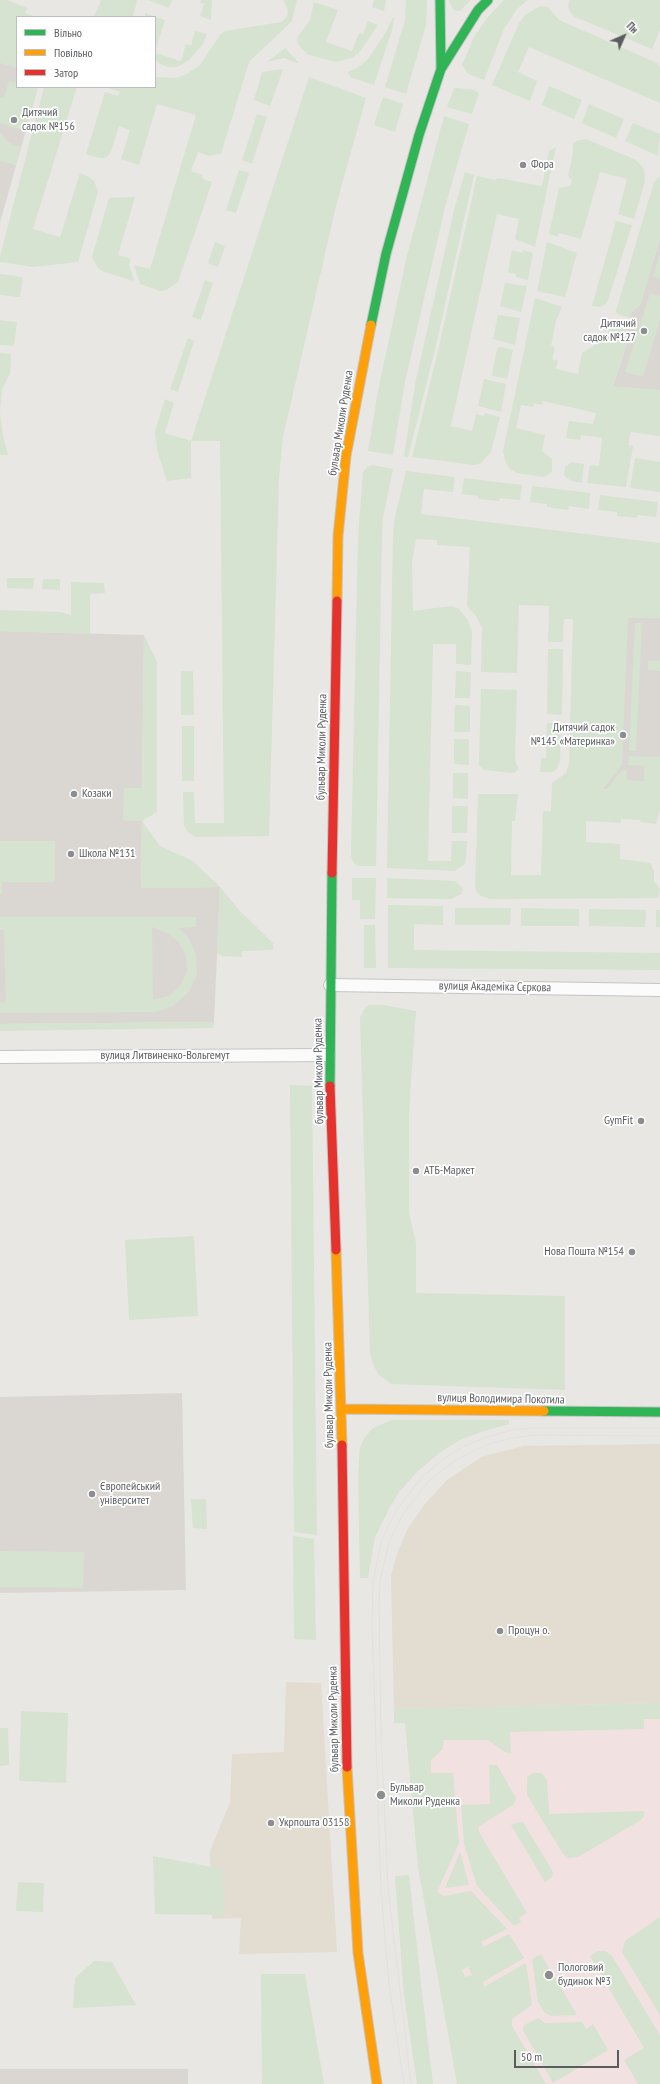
<!DOCTYPE html>
<meta charset="utf-8">
<style>
body{margin:0}
#map{position:relative;width:660px;height:2084px;overflow:hidden;background:#e9e7e3;font-family:"PT Sans Narrow",sans-serif}
canvas{display:block}
.legend{position:absolute;left:16px;top:16px;width:140px;height:72px;box-sizing:border-box;background:#fff;border:1px solid #bdbebf;margin:0;padding:5px 7px;list-style:none;font-size:12px;color:#5a5d60}
.legend li{display:flex;align-items:center;gap:8px;height:20px}
.legend b{width:20px;border:1px solid #bdbebf}
.north{position:absolute;left:604px;top:16px;width:40px;height:40px;-webkit-text-stroke:3px #fff;paint-order:stroke;rotate:45deg;font-size:11px;font-weight:700;line-height:16px;text-align:center;color:#5a5d60}
.north::after{content:'';display:block;margin:auto;width:14px;height:18px;background:#5a5d60;clip-path:polygon(50% 0,100% 100%,50% 72%,0 100%)}
.scale{position:absolute;left:514px;top:2050px;width:105px;height:18px;box-sizing:border-box;border:2px solid #5a5d60;border-top:0;padding-left:5px;font-size:12px;line-height:14px;white-space:nowrap;color:#5a5d60;-webkit-text-stroke:3px #fff;paint-order:stroke}
</style>
<div id="map">
<canvas width="660" height="2084"></canvas>
<ul class="legend">
<li><b style="height:5px;background:#30b455"></b>Вільно</li>
<li><b style="height:5px;background:#ff9f0a"></b>Повільно</li>
<li><b style="height:5px;background:#e5322d"></b>Затор</li>
</ul>
<div class="north">Пн</div>
<div class="scale">50 m</div>
</div>
<script>
const c = document.querySelector('canvas').getContext('2d');
c.lineJoin = 'round';
function fill(path, color) { c.fillStyle = color; c.fill(path, 'evenodd'); }
const toPath = rows => new Path2D(rows.map(r => 'M' + r).join(''));
function stroke(path, color, width, dash) { c.strokeStyle = color; c.lineWidth = width; c.lineCap = dash ? 'butt' : 'round'; c.setLineDash(dash || []); c.stroke(path); }
function drawText(font, color, halo, rows, align = 'center') {
  c.font = font + ' "PT Sans Narrow",sans-serif'; c.lineWidth = 3.5; c.setLineDash([]); c.textBaseline = 'middle'; c.strokeStyle = halo; c.fillStyle = color; for (const [text, x, y, turn = 0] of rows) {
    c.save(); c.translate(x, y); c.rotate((+turn || 0) * Math.PI / 180); c.textAlign = isNaN(turn) ? turn : align; if (halo) c.strokeText(text, 0, 0); c.fillText(text, 0, 0); c.restore();
  }
}
const commercial = toPath([
 [660,1444,660,1703,394,1709,391,1576,397,1554,407,1530,424,1505,447,1480,481,1457,524,1446],
 [286,1682,321,1683,337,1952,239,1954,241,1918,212,1919,210,1851,230,1802,232,1754,284,1752]
]);
const education = toPath([
 [0,37,17,42,17,87,38,87,0,223],
 [660,238,660,429,601,423,630,334,627,328,632,311,640,305],
 [594,584,660,587,660,790,585,789],
 [0,631,144,635,142,788,124,820,142,821,141,888,220,887,214,1022,0,1024],
 [182,1393,186,1590,0,1593,0,1397],
 [0,2069,188,2069,188,2084,0,2084]
]);
const medical = toPath([
 [660,1719,660,2084,457,2084,418,1867,405,1723]
]);
const green = toPath([
 [0,0,7,0,27,8,25,13,37,17,17,17,17,68,0,63],
 [101,0,137,0,133,17,94,17],
 [148,0,172,0,169,8],
 [201,0,212,0,211,20,200,16,204,4,200,3],
 [283,0,297,0,292,21,249,62,221,154,209,156,198,152,191,171,202,175,203,179,212,182,178,282,166,290,160,291,140,284,134,265,150,269,196,115,157,104,139,165,121,159,130,130,119,126,110,154,105,158,99,158,86,154,105,92,118,96,120,92,105,87,155,87,155,77,176,78,187,74,200,65,220,35,225,31,281,22,287,17,288,10],
 [374,0,386,0,384,11,372,7],
 [406,0,427,0,426,25,406,94,385,87,405,20],
 [449,0,471,0,460,11,453,10],
 [504,0,528,0,517,9,504,29,484,80,468,74,462,65,474,37,487,18],
 [569,0,660,0,660,30,652,49,575,17,570,12,568,6],
 [314,2,338,10,326,42,352,51,359,33,363,34,368,21,378,25,359,53,351,58,336,62,309,55,303,50,298,44,297,38,310,20],
 [540,6,548,7,559,20,657,63,660,67,660,103,529,47,518,72,537,81,530,101,492,85,519,23,525,15],
 [145,13,165,20,155,51,155,17,145,17],
 [393,17,394,18,392,30,374,85,350,77,348,72,357,68,367,60,386,32],
 [195,31,207,34,203,44,189,60,177,67,168,67,160,64,155,59,155,53,181,61,186,44,191,46],
 [285,48,298,62,297,63,284,58,267,62],
 [283,69,270,106,254,100,262,72],
 [17,75,17,87,38,87,25,131,0,123,0,97,4,98,9,81,15,83],
 [309,77,366,98,336,206,283,437,279,477,269,836,196,837,188,832,184,826,183,792,194,792,195,823,224,823,220,441,191,441,191,478,167,481,157,450,155,431,165,399,174,403,165,433,191,441],
 [549,86,582,100,574,119,542,105],
 [44,87,77,87,33,229,60,237,80,173,89,177,94,181,98,192,78,262,33,267,0,262,0,256],
 [454,88,472,89,479,93,472,114,447,107],
 [383,97,403,104,395,132,374,125],
 [589,104,624,119,616,138,582,123],
 [257,114,267,117,252,164,242,160],
 [444,116,469,124,445,207,405,382,393,455,368,451,378,391,406,260],
 [633,123,660,134,658,156,625,141],
 [0,132,9,143,21,147,16,165,0,161],
 [586,139,636,160,644,169,645,181,634,219,618,214,627,179,600,172,581,239,559,233,558,237,549,234,559,188,570,186,572,180,568,176,573,152,573,144,576,141],
 [556,147,535,247,515,239,519,219,497,214,451,426,472,431,476,414,484,416,485,413,500,417,491,452,481,463,474,465,412,457,438,351,477,176,495,180,498,178,542,186,549,151],
 [239,170,249,173,236,213,226,210],
 [465,172,474,175,435,350,408,457,404,456,415,384,454,210],
 [660,176,660,238,640,305,632,311,630,318,617,314,616,311,654,182],
 [135,197,118,255,131,259,129,264,134,281,104,272,98,268,92,257,109,198],
 [616,221,632,225,607,303,601,307,592,306],
 [215,242,225,246,218,267,208,263],
 [547,242,577,253,565,297,537,291],
 [512,250,522,253,523,250,533,253,528,280,516,277,516,274,508,272],
 [660,254,660,278,653,276],
 [0,274,23,277,20,297,0,295],
 [205,280,213,283,201,320,192,317],
 [505,283,527,286,521,312,500,306],
 [650,293,660,296,660,320,643,377,625,372],
 [535,298,562,307,556,321,551,345,555,348,552,359,558,361,556,369,578,374,582,353,604,339,612,325,627,328,630,334,613,386,660,390,660,436,631,432,628,445,633,446,626,487,587,483,590,465,599,466,602,438,581,435,580,440,566,438,569,421,593,424,596,413,543,401,542,405,534,403,533,407,521,405,516,428,545,435,542,451,552,459,552,472,544,477,517,473,510,469,506,463,503,451],
 [498,315,520,318,515,345,493,339],
 [0,320,17,322,14,346,0,345],
 [188,338,194,341,178,392,170,389],
 [500,347,513,350,507,379,493,376,492,374,497,349],
 [0,353,11,354,10,373,2,390,0,411],
 [484,379,506,384,501,412,478,406],
 [0,413,3,436,8,455,0,455],
 [635,458,660,462,660,492,630,488],
 [571,462,584,464,582,483,571,481,564,475,565,467],
 [372,465,393,469,383,518,382,534,376,866,357,866,353,862,351,856,358,537,363,472,367,467],
 [406,471,455,477,453,492,424,489,421,514,660,543,660,618,628,618,622,765,603,789,607,789,622,770,626,770,627,780,644,781,644,766,628,765,629,756,660,757,660,810,656,824,640,822,641,820,621,819,621,823,586,821,586,842,620,844,620,859,650,863,654,871,654,881,660,889,658,898,490,899,481,896,477,892,475,886,478,794,518,794,515,821,512,821,511,875,541,875,543,811,551,811,552,783,566,773,569,763,573,619,564,619,563,642,548,642,549,606,519,605,517,673,481,672,482,628,476,616,467,606,470,547,437,545,437,540,416,539,412,563,413,611,451,606,458,608,468,620,472,632,471,665,456,664,456,644,433,644,428,861,451,861,452,841,467,841,466,858,465,864,455,871,387,868,393,534,394,521],
 [464,478,522,485,520,500,500,498,499,501,478,499,478,496,462,494],
 [532,486,590,493,589,509,569,506,568,510,547,507,547,504,530,502],
 [600,495,658,502,656,517,638,515,637,518,617,516,617,512,598,510],
 [7,578,34,578,33,589,7,588],
 [43,579,60,579,60,590,42,589],
 [71,582,104,583,105,593,90,594,90,634,0,631,0,610,60,612,71,615],
 [635,623,642,623,636,751,629,751],
 [144,635,157,662,157,812,142,821,160,846,193,861,220,887,240,911,273,943,273,950,242,951,242,957,223,956,217,953,220,887,141,888,142,821,123,820,124,788,142,788],
 [548,649,563,649,562,715,547,714],
 [648,661,660,661,660,671,648,670],
 [181,671,193,671,194,715,181,715],
 [456,671,471,672,470,698,455,698],
 [481,689,517,690,515,761,519,769,514,773,484,770,479,765],
 [455,705,470,706,470,732,454,732],
 [547,723,561,723,560,761,557,769,552,772,540,772,541,758,546,758],
 [182,726,194,726,194,781,182,781],
 [454,739,469,739,469,765,454,764],
 [453,773,468,773,468,799,453,798],
 [452,806,468,806,467,833,452,833],
 [0,841,55,841,55,882,2,882,2,894,0,894],
 [352,878,376,878,375,919,360,919,360,900,352,900],
 [387,878,455,881,463,889,461,894,451,899,387,898],
 [388,905,443,906,443,925,414,924,414,950,660,953,660,970,388,968],
 [455,908,511,908,510,925,455,925],
 [521,908,579,909,579,926,521,926],
 [589,909,646,910,645,927,589,926],
 [656,910,660,910,660,927,656,927],
 [0,917,196,917,196,927,178,928,188,937,196,954,197,974,189,992,173,1006,156,1012,0,1013,0,1002,6,1003,4,930,0,930],
 [152,927,167,933,179,942,186,957,187,971,181,985,169,996,153,1000],
 [364,925,375,925,376,968,364,968],
 [369,1005,383,1005,416,1011,409,1111,409,1213,416,1243,416,1293,565,1296,565,1390,391,1384,378,1374,374,1366,370,1354,360,1018,363,1011],
 [214,1022,213,1028,0,1031,0,1024],
 [290,1085,312,1086,317,1535,294,1532],
 [194,1236,198,1316,129,1320,125,1240],
 [392,1420,509,1420,509,1424,484,1431,460,1440,439,1453,418,1471,399,1492,390,1507,375,1537,368,1578,360,1578,358,1474,360,1447,365,1437,373,1428],
 [191,1499,206,1499,207,1529,193,1528],
 [293,1536,314,1539,316,1640,294,1639],
 [0,1551,84,1552,83,1588,0,1587],
 [660,1703,660,1719,644,1719,644,1729,510,1732,511,1753,505,1752,488,1740,444,1740,442,1750,431,1760,431,1773,453,1773,459,1843,437,1892,444,1896,471,1891,507,1929,481,1942,483,1947,509,1934,524,1958,483,1982,484,1987,526,1963,532,2005,512,2019,512,2026,546,2084,457,2084,418,1867,405,1723,394,1723,394,1709],
 [468,1966,472,1975,465,1977,462,1970],
 [21,1711,68,1713,66,1783,19,1781],
 [0,1728,8,1728,9,1765,0,1766],
 [489,1765,497,1765,516,1798,514,1804,478,1827,479,1832,527,1913,519,1918,521,1922,514,1926,477,1886,464,1844,461,1805,490,1804],
 [533,1773,542,1773,547,1780,549,1814,644,1811,644,1816,641,1820,578,1857,569,1858,563,1854,527,1795,527,1777],
 [518,1822,523,1822,553,1872,552,1877,545,1882,511,1825],
 [460,1852,469,1885,445,1888],
 [153,1856,223,1869,224,1915,155,1914],
 [409,1875,423,2001,433,2084,417,2084,404,1996,395,1876],
 [18,1882,44,1883,43,1912,16,1911],
 [660,1917,660,2015,622,1952,625,1941],
 [598,1951,605,1951,612,1956,660,2035,660,2084,638,2084,624,2060,644,2048,590,1956],
 [541,1954,577,2015,551,2016,544,2012,538,2002,532,1959],
 [94,1961,112,1962,136,2005,73,2008,75,1978],
 [261,1974,305,1974,324,2084,262,2084],
 [538,2018,545,2023,582,2022,586,2029,593,2024,608,2050,553,2083,523,2030,524,2025]
]);
const street = toPath([
 [330,985,660,990],
 [0,1057,329,1055]
]);
const fast = toPath([
 [440,0,441,69],
 [371,325,386,254,419,135,441,69,478,10,488,0],
 [330,1086,332,873],
 [544,1411,660,1412]
]);
const slow = toPath([
 [337,601,338,536,346,456,371,325],
 [336,1250,342,1445],
 [342,1409,544,1411],
 [347,1767,358,1953,377,2084]
]);
const jam = toPath([
 [332,873,337,601],
 [330,1086,336,1250],
 [342,1445,347,1767]
]);
const tram = toPath([
 [404,2084,389,1984,381,1890,372,1626,373,1580,382,1539,397,1509,423,1476,444,1459,464,1446,487,1437,512,1430,533,1428,660,1428],
 [411,2084,388,1888,381,1735,379,1602,380,1581,389,1542,403,1514,429,1481,450,1464,469,1453,489,1444,513,1438,533,1435,660,1436]
]);
const markers = [
 [14,120,4,"#8c8d8e"],
 [523,165,4,"#8c8d8e"],
 [644,331,4,"#8c8d8e"],
 [623,735,4,"#8c8d8e"],
 [74,794,4,"#8c8d8e"],
 [71,854,4,"#8c8d8e"],
 [641,1121,4,"#8c8d8e"],
 [416,1171,4,"#8c8d8e"],
 [632,1252,4,"#8c8d8e"],
 [92,1494,4,"#8c8d8e"],
 [500,1631,4,"#8c8d8e"],
 [381,1795,5,"#8c8d8e"],
 [271,1823,4,"#8c8d8e"],
 [549,1975,5,"#8c8d8e"]
];
const poiNames = [
 ["Дитячий",22,113],
 ["садок №156",22,127],
 ["Фора",531,165],
 ["Дитячий",636,324,"right"],
 ["садок №127",636,338,"right"],
 ["Дитячий садок",615,728,"right"],
 ["№145 «Материнка»",615,742,"right"],
 ["Козаки",82,794],
 ["Школа №131",79,854],
 ["GymFit",633,1121,"right"],
 ["АТБ-Маркет",424,1171],
 ["Нова Пошта №154",624,1252,"right"],
 ["Європейський",100,1487],
 ["університет",100,1501],
 ["Процун о.",508,1631],
 ["Бульвар",390,1788],
 ["Миколи Руденка",390,1802],
 ["Укрпошта 03158",279,1823],
 ["Пологовий",558,1968],
 ["будинок №3",558,1982]
];
const streetNames = [
 ["бульвар Миколи Руденка",341,423,-81],
 ["бульвар Миколи Руденка",322,747,-89],
 ["вулиця Академіка Сєркова",495,987,1],
 ["вулиця Литвиненко-Вольгемут",165,1056],
 ["бульвар Миколи Руденка",319,1071,-91],
 ["бульвар Миколи Руденка",329,1395,-91],
 ["вулиця Володимира Покотила",501,1399,1],
 ["бульвар Миколи Руденка",334,1719,-91]
];
fill(commercial, '#e2dcd1');
fill(education, '#dad7d3');
fill(medical, '#f1e2e1');
fill(green, '#d5e3d0');
stroke(street, '#c5c4c4', 14);
stroke(fast, '#c4c4c4', 11);
stroke(slow, '#c4c4c4', 11);
stroke(jam, '#c4c4c4', 11);
stroke(street, '#fcfbfb', 12);
stroke(fast, '#30b455', 9);
stroke(slow, '#ff9f0a', 9);
stroke(jam, '#e5322d', 9);
stroke(tram, '#e0e1e0', 1);
for (const [x, y, r, color] of markers) { const dot = new Path2D(); dot.arc(x, y, r, 0, 2 * Math.PI); c.fillStyle = color; c.fill(dot); stroke(dot, '#fff', 1.5); }
drawText('12px', '#5a5d60', '#fff', poiNames, 'left');
drawText('12px', '#5a5d60', '#fff', streetNames);
</script>
